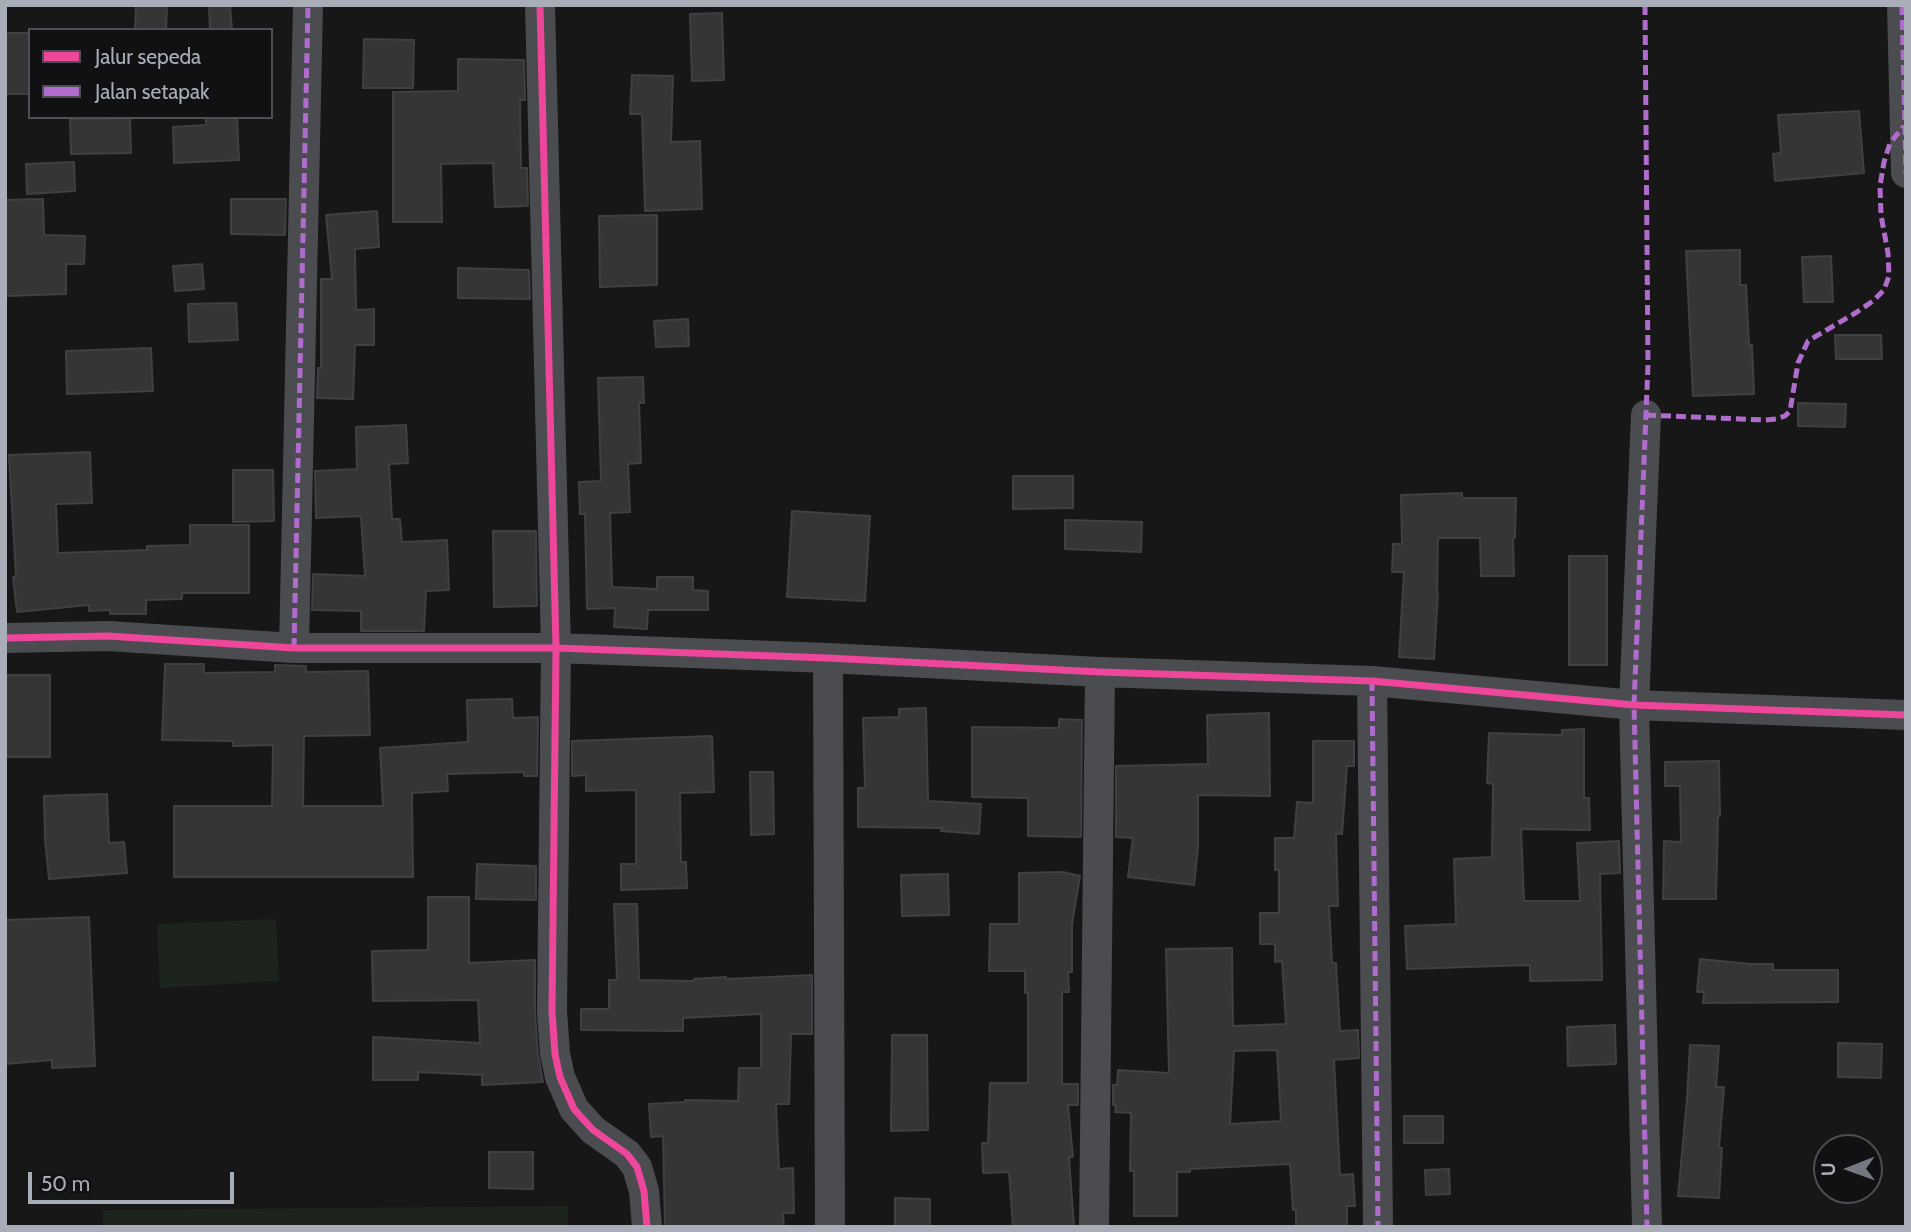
<!DOCTYPE html>
<style>
body{margin:0}
#map{position:relative;width:1911px;height:1232px;overflow:hidden;background:#171717;font-family:Cabin,sans-serif}
canvas{display:block}
.frame{position:absolute;inset:0;border:7px solid #a8adb8;pointer-events:none}
.legend{position:absolute;left:28px;top:28px;width:245px;height:91px;box-sizing:border-box;background:#111113;border:2px solid #4d4f55;margin:0;padding:9px 12px;list-style:none;font-size:21px;color:#a8adb8}
.legend li{display:flex;align-items:center;gap:14px;height:35px}
.legend b{width:35px;border:2px solid #4d4f55}
.north{position:absolute;left:1813px;top:1134px;width:70px;height:70px;box-sizing:border-box;background:#111113;border:2px solid #4d4f55;border-radius:50%;rotate:269deg;font-size:19px;font-weight:700;line-height:28px;text-align:center;color:#a8adb8}
.north::after{content:'';display:block;margin:auto;width:24px;height:32px;background:#757880;clip-path:polygon(50% 0,100% 100%,50% 72%,0 100%)}
.scale{position:absolute;left:28px;top:1172px;width:206px;height:32px;box-sizing:border-box;border:4px solid #a8adb8;border-top:0;padding-left:9px;font-size:21px;line-height:24px;white-space:nowrap;color:#a8adb8;-webkit-text-stroke:5px #111113;paint-order:stroke}
</style>
<div id="map">
<canvas width="1911" height="1232"></canvas>
<div class="frame"></div>
<ul class="legend">
<li><b style="height:9px;background:#ed469a"></b>Jalur sepeda</li>
<li><b style="height:9px;background:#b06ccc"></b>Jalan setapak</li>
</ul>
<div class="north">U</div>
<div class="scale">50 m</div>
</div>
<script>
const c = document.querySelector('canvas').getContext('2d');
c.lineJoin = 'round';
function fill(path, color) { c.fillStyle = color; c.fill(path, 'evenodd'); }
const toPath = rows => new Path2D(rows.map(r => 'M' + r).join(''));
function stroke(path, color, width, dash) { c.strokeStyle = color; c.lineWidth = width; c.lineCap = dash ? 'butt' : 'round'; c.setLineDash(dash || []); c.stroke(path); }
const green = toPath([
 [276,919,279,981,160,988,157,924],
 [568,1206,568,1227,103,1227,103,1210]
]);
const building = toPath([
 [136,5,167,5,166,30,135,30,136,5],
 [209,5,230,5,232,30,210,30,209,5],
 [722,13,724,80,692,81,690,14,722,13],
 [5,33,29,33,29,94,5,94,5,33],
 [364,39,414,40,413,88,363,88,364,39],
 [458,59,524,60,525,100,520,100,521,168,527,168,528,206,495,207,493,163,441,164,442,222,393,222,393,92,458,91,458,59],
 [632,75,673,76,671,142,700,141,702,209,645,211,642,114,630,114,632,75],
 [1859,111,1864,173,1775,181,1773,154,1781,153,1778,115,1859,111],
 [206,117,237,117,239,160,174,163,173,127,206,125,206,117],
 [130,118,131,153,71,154,70,119,130,118],
 [74,162,75,191,27,194,26,164,74,162],
 [43,199,44,235,85,236,84,264,66,264,66,294,5,296,5,200,43,199],
 [231,199,286,199,285,235,231,234,231,199],
 [377,211,379,247,355,249,356,310,374,309,374,345,355,345,353,399,317,398,318,368,321,368,321,279,332,279,326,215,377,211],
 [657,215,657,285,600,287,599,216,657,215],
 [1740,250,1740,285,1746,285,1749,345,1752,345,1754,394,1693,396,1686,251,1740,250],
 [1831,256,1833,302,1804,302,1802,257,1831,256],
 [202,264,204,289,175,291,173,266,202,264],
 [458,268,529,270,530,299,458,298,458,268],
 [236,303,238,340,189,342,188,304,236,303],
 [688,319,689,346,656,347,654,321,688,319],
 [1835,335,1881,335,1882,359,1836,359,1835,335],
 [151,348,153,391,67,394,66,351,151,348],
 [643,377,644,403,639,403,641,463,628,464,630,512,610,513,612,587,657,589,657,577,693,577,693,590,708,591,708,610,648,610,647,629,614,627,615,608,587,609,585,514,580,514,579,482,601,481,598,378,643,377],
 [1798,403,1846,404,1845,427,1798,426,1798,403],
 [406,425,408,463,389,464,392,519,400,519,402,542,447,540,449,590,426,591,424,631,361,631,361,611,312,610,313,574,365,576,361,516,316,518,315,471,357,469,356,427,406,425],
 [90,452,92,503,56,504,58,553,147,550,147,546,190,545,190,525,249,525,249,593,182,593,182,599,146,600,146,614,110,614,110,610,89,611,89,605,17,612,13,577,16,577,9,455,90,452],
 [233,470,273,470,274,521,233,522,233,470],
 [1013,476,1073,476,1073,508,1013,509,1013,476],
 [1462,493,1462,498,1516,498,1515,538,1513,538,1514,576,1481,576,1480,538,1438,538,1437,592,1438,592,1434,659,1399,657,1404,572,1392,572,1393,544,1402,544,1401,495,1462,493],
 [792,511,870,516,865,601,787,597,792,511],
 [1065,520,1142,522,1141,552,1065,549,1065,520],
 [493,531,536,531,537,606,494,607,493,531],
 [1569,556,1607,556,1607,665,1569,665,1569,556],
 [165,664,204,664,204,673,275,672,275,665,306,666,306,672,368,671,370,735,304,736,303,806,383,806,380,748,468,742,467,700,512,699,513,718,538,717,537,776,524,776,524,772,447,774,448,791,412,793,413,877,174,877,174,806,272,806,273,745,233,746,233,741,162,740,165,664],
 [5,675,50,675,50,757,5,757,5,675],
 [926,708,928,801,981,804,979,834,941,831,942,828,858,827,858,788,865,788,863,718,899,717,899,709,926,708],
 [1269,713,1270,796,1198,795,1198,847,1194,885,1128,877,1133,838,1116,837,1116,766,1208,764,1207,715,1269,713],
 [1059,719,1082,720,1081,837,1028,836,1028,798,972,797,972,727,1059,728,1059,719],
 [1584,729,1584,798,1589,798,1590,830,1521,829,1524,901,1580,901,1577,843,1619,841,1620,873,1600,874,1602,980,1530,981,1530,965,1407,969,1405,926,1456,924,1454,859,1492,857,1493,784,1487,783,1489,733,1562,735,1562,730,1584,729],
 [712,736,714,792,680,793,681,862,686,862,687,888,621,890,621,864,636,864,636,790,586,791,586,775,572,776,572,741,712,736],
 [1313,741,1354,741,1354,766,1347,766,1342,834,1336,834,1338,906,1329,906,1332,963,1336,963,1340,1031,1358,1030,1359,1058,1334,1060,1340,1175,1353,1174,1355,1206,1347,1206,1347,1227,1296,1227,1296,1210,1293,1210,1290,1164,1190,1169,1190,1172,1177,1172,1177,1216,1134,1216,1134,1171,1130,1171,1131,1113,1115,1112,1116,1105,1113,1105,1113,1085,1117,1085,1118,1070,1169,1073,1166,949,1232,948,1233,1026,1286,1024,1282,961,1275,962,1275,944,1260,944,1260,913,1279,913,1279,870,1275,870,1275,838,1294,838,1297,802,1313,803,1313,741],
 [1277,1050,1281,1121,1230,1124,1234,1051,1277,1050],
 [1719,761,1720,816,1718,816,1716,899,1663,899,1664,841,1681,842,1680,786,1665,786,1665,762,1719,761],
 [750,772,773,772,774,834,751,835,750,772],
 [107,794,109,843,124,842,127,873,49,879,45,840,44,796,107,794],
 [477,864,536,866,536,900,476,899,477,864],
 [1063,872,1080,876,1072,924,1072,972,1068,972,1069,992,1062,992,1062,1084,1078,1084,1078,1105,1068,1105,1073,1157,1069,1157,1074,1227,1013,1227,1009,1172,983,1173,982,1143,988,1143,990,1083,1028,1083,1028,993,1025,993,1025,971,989,971,990,924,1019,924,1019,873,1063,872],
 [948,874,949,915,902,916,901,875,948,874],
 [428,897,469,897,469,963,535,960,535,1012,538,1055,543,1082,482,1085,482,1075,418,1072,418,1080,373,1080,373,1037,480,1043,478,1000,373,1001,372,951,428,950,428,897],
 [614,904,637,904,639,980,694,981,694,979,726,977,726,979,812,975,812,1034,791,1034,789,1104,776,1104,779,1169,793,1168,794,1213,783,1213,784,1227,665,1227,663,1136,651,1137,649,1104,685,1102,685,1100,738,1101,739,1068,761,1068,761,1014,683,1018,683,1031,581,1030,581,1009,609,1009,609,980,617,980,614,904],
 [89,917,95,1066,52,1068,52,1060,5,1064,5,920,89,917],
 [1700,959,1751,964,1773,964,1773,970,1838,970,1838,1002,1703,1003,1704,992,1697,992,1700,959],
 [1615,1025,1616,1064,1568,1066,1567,1027,1615,1025],
 [892,1035,927,1035,928,1130,891,1131,892,1035],
 [1838,1043,1882,1044,1881,1078,1838,1077,1838,1043],
 [1690,1045,1719,1046,1716,1087,1724,1087,1719,1148,1722,1148,1719,1198,1678,1196,1687,1099,1690,1045],
 [1404,1116,1443,1116,1443,1143,1404,1143,1404,1116],
 [489,1152,533,1152,533,1189,489,1188,489,1152],
 [1449,1169,1450,1194,1426,1195,1425,1170,1449,1169],
 [895,1198,930,1199,930,1227,895,1227,895,1198]
]);
const minor = toPath([
 [540,5,556,648,552,1011,555,1054,560,1077,574,1109,593,1130,627,1154,637,1167,644,1191,647,1227],
 [1902,5,1906,173],
 [1646,415,1634,705,1647,1227],
 [5,638,108,636,294,648,556,648,828,658,1100,672,1372,681,1634,705,1906,715],
 [294,648,308,5],
 [828,658,830,1227],
 [1372,681,1378,1227],
 [1094,1227,1100,672]
]);
const quiet = toPath([
 [1645,5,1648,365,1634,705,1647,1227],
 [1902,5,1906,173],
 [1646,415,1765,420,1776,419,1785,416,1790,411,1798,363,1808,341,1857,312,1873,301,1884,290,1889,276,1888,253,1881,215,1880,186,1884,162,1890,143,1904,126],
 [294,648,308,5],
 [1372,681,1378,1227]
]);
const cycleway = toPath([
 [540,5,556,648,552,1011,555,1054,560,1077,574,1109,593,1130,627,1154,637,1167,644,1191,647,1227],
 [5,638,108,636,294,648,556,648,828,658,1100,672,1372,681,1634,705,1906,715]
]);
fill(green, '#1d241e');
fill(building, '#353536');
stroke(building, '#3f4043', 2);
stroke(minor, '#4b4c50', 30);
stroke(quiet, '#b06ccc', 5, [10, 5]);
stroke(cycleway, '#ed469a', 7);
</script>
